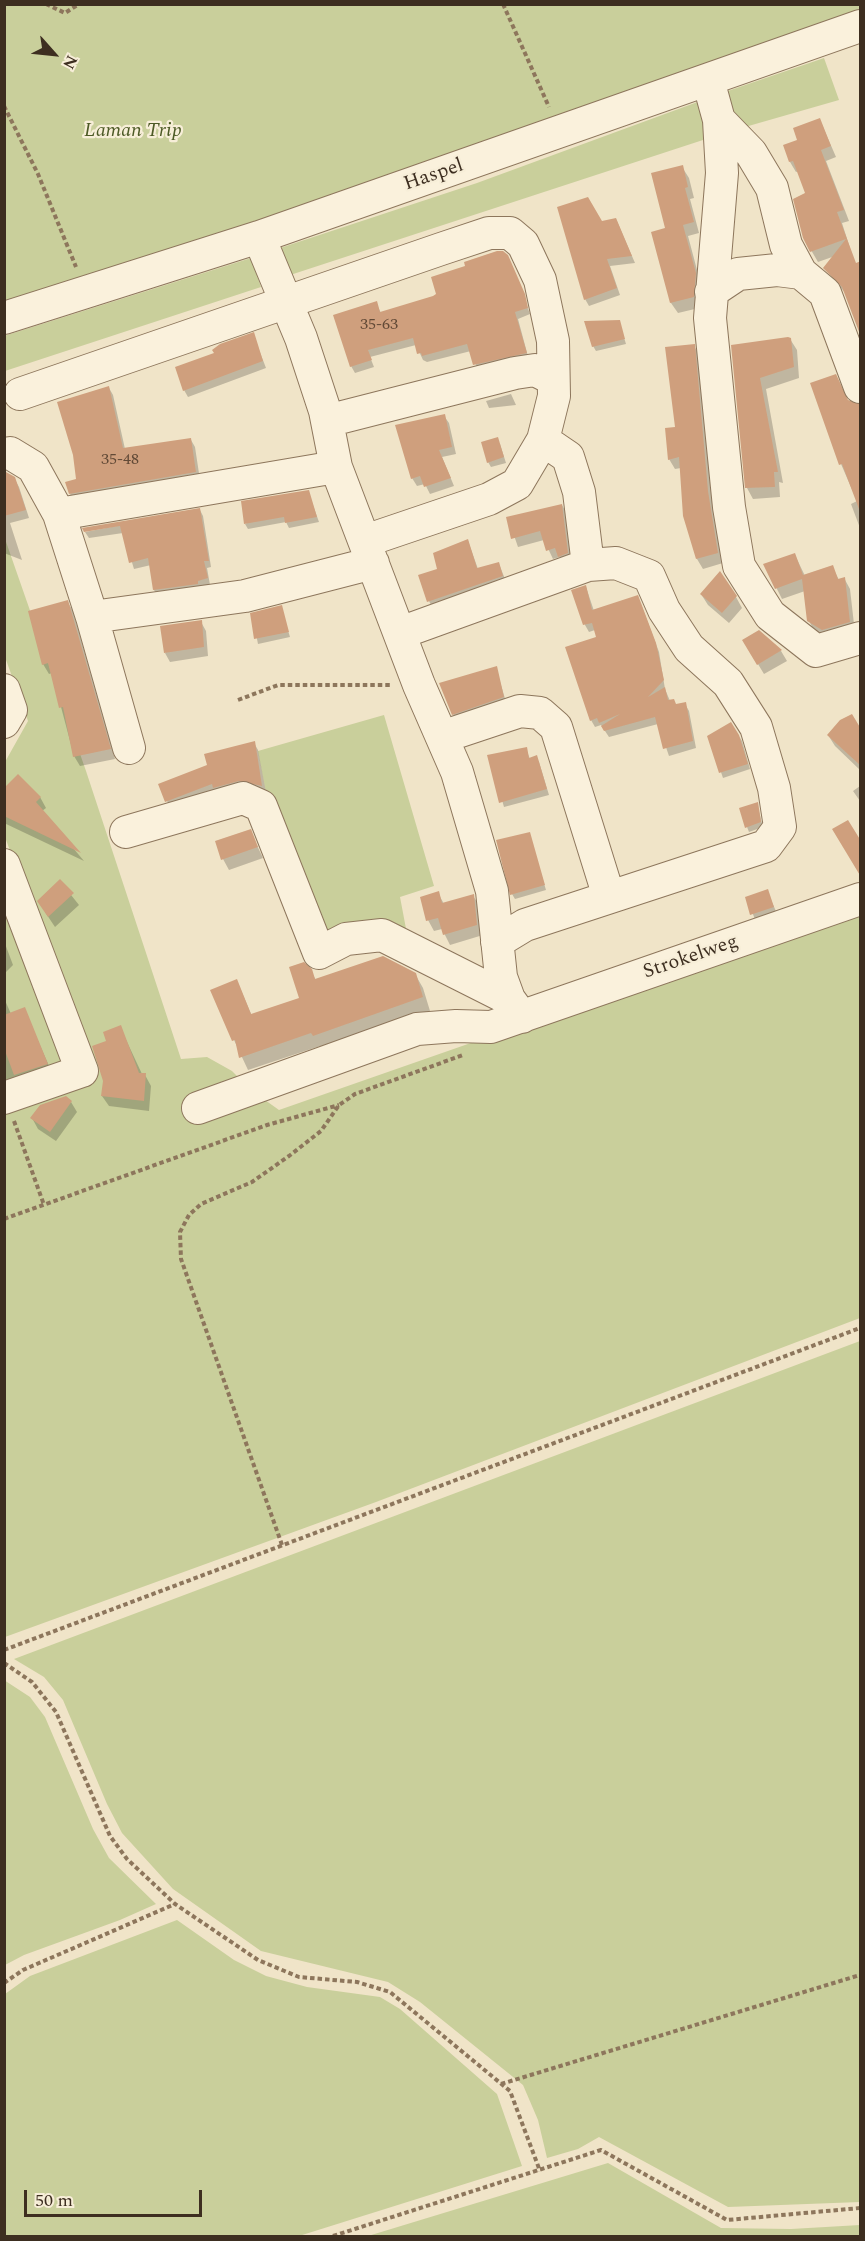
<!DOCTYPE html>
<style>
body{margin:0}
#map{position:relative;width:865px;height:2241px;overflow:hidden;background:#f0e4c8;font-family:Spectral,serif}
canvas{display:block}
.frame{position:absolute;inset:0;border:6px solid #3d2e20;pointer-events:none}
.north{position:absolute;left:24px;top:24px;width:60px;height:60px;-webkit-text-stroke:4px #f7eed8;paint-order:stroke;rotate:117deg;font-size:16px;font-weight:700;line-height:24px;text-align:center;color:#3d2e20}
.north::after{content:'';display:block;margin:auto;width:21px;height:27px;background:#3d2e20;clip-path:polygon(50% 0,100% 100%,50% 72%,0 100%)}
.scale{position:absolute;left:24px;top:2190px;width:178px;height:27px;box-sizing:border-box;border:3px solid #3d2e20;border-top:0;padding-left:8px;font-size:18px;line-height:21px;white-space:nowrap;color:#3d2e20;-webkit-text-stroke:4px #f7eed8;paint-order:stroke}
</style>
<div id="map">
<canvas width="865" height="2241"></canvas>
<div class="frame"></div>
<div class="north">N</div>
<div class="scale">50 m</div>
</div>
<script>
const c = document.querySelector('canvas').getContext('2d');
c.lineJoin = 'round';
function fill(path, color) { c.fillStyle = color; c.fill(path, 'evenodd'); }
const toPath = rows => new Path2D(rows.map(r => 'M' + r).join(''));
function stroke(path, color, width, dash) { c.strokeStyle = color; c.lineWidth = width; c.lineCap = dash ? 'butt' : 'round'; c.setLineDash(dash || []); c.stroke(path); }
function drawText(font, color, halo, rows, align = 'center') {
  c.font = font + ' Spectral,serif'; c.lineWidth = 4.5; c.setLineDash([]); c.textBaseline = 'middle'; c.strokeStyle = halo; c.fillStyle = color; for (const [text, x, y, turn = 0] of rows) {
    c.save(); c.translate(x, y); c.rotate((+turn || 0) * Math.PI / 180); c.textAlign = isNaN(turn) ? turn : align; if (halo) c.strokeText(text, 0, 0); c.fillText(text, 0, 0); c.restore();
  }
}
const green = toPath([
 [5,5,860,5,860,20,5,312],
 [824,58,839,100,745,127,725,102,722,93],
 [703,100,703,140,281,278,271,251,477,183],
 [251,258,261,287,5,371,4,336],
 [4,536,86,771,181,1059,207,1057,232,1071,251,1090,279,1110,860,907,860,1318,376,1502,5,1637,5,1109,94,1081,5,837,5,762,28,721,5,657],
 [384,715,434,886,400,897,407,934,370,920,322,933,268,802,258,751],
 [4,886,70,1069,4,1089],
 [860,1341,860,2202,728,2207,599,2137,578,2149,547,2158,538,2120,523,2085,420,2002,388,1982,261,1951,173,1889,122,1833,107,1804,63,1700,44,1677,14,1659],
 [4,1680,30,1697,45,1717,93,1829,109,1858,156,1904,120,1920,24,1955,5,1965],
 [177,1920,234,1960,266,1976,307,1987,380,1997,400,2009,497,2094,522,2166,299,2236,5,2236,5,1994,30,1976],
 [608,2163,721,2228,791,2229,860,2225,860,2236,368,2236]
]);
const shadow = toPath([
 [820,120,836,157,826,161,849,221,842,223,857,270,846,294,825,268,835,256,818,262,804,238,807,194,799,171,796,172,790,162,784,146,798,141],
 [682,167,689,178,694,198,690,199,699,233,688,236,701,285,699,308,678,313,671,303,667,229],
 [616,219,635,263,610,266,620,295,589,306,585,299,601,223],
 [511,264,530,314,518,319,529,360,478,371,471,351,427,362,423,360,416,345,370,357,374,367,355,373,351,366,376,303,381,313,433,297],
 [619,321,626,344,596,351,593,346],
 [253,334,266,368,188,397,184,390,216,354],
 [790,339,797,350,799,378,766,389,783,483,779,482,780,497,753,499,747,488,732,346],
 [694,346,700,356,723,563,703,569,697,559,685,515,681,468,675,469,669,459],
 [109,388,113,395,125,449,191,440,195,447,200,480,74,501,70,494,78,480],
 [511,394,516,405,489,408,486,401],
 [847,401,860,406,860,528,851,504,857,501,841,464],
 [444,416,449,423,456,454,442,457,454,486,430,494,425,484,417,486,412,478],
 [500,444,506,463,491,467,488,462],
 [4,471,14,478,19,487,29,518,10,523,22,560,4,553],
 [308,491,319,522,289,528,286,522,248,529,245,524],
 [562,505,567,514,572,562,564,565,560,557,553,559,544,540,518,547,508,518],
 [200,510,203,516,211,567,207,568,210,585,158,596,154,590,151,565,134,569,123,533,89,538,85,532],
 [468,541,478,569,499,564,507,584,433,609,429,601],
 [795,555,805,576,832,566,839,580,844,578,850,589,855,633,826,640,815,632,809,621,805,591,782,599,765,565],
 [586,587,594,611,641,604,659,652,665,689,670,701,677,706,685,704,689,711,696,748,669,756,658,724,609,737,601,725,595,727,591,720,597,638,595,630,589,632,585,625],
 [701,594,736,597,742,608,729,623,708,605],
 [67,601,73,611,115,759,80,766,74,756,52,673,49,674,43,664],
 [281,607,290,637,258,644,252,614],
 [201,622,206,631,208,656,170,662,165,653],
 [759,631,781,651,787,661,764,674,744,641],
 [496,668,506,702,456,719,453,714],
 [731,724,742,741,750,769,723,778,709,737],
 [860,732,860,770,835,746,828,735],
 [254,743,258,750,266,792,171,808,167,801,209,766],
 [526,749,530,759,536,757,539,762,549,795,504,807,489,756],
 [860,786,860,801,853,791],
 [4,790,40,797,46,808,42,811,84,861,4,823],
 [757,804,763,827,749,832,747,827],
 [250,831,263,858,229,870,223,859],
 [529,833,546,890,515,899,512,894],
 [60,881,79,905,55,927,45,912],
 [767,891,779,918,757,925,747,898],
 [438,893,444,904,473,896,480,906,483,935,450,945,442,929,434,931,428,920],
 [4,941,13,965,4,974],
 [310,970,316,980,415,974,423,988,430,1011,322,1049,320,1046,248,1070,234,1040,237,981,252,1016,301,999],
 [4,998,11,1014,24,1009,53,1075,4,1082],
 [120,1027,142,1074,145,1075,151,1086,149,1111,109,1106,102,1096,108,1042],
 [71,1102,77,1112,56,1141,38,1129,32,1118]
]);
const building = toPath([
 [820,118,831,146,821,150,844,210,837,212,856,263,861,261,861,337,842,287,823,268,846,239,810,252,803,238,793,199,805,193,793,161,789,162,783,145,797,140,793,128],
 [683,165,688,187,685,188,694,222,683,225,696,273,694,297,670,303,651,232,665,228,651,173],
 [588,197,602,221,616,218,632,256,607,259,617,288,584,300,557,207],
 [497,251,503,251,508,255,525,294,528,308,515,312,527,353,473,365,467,344,422,356,421,353,417,354,413,338,368,350,372,360,350,367,333,315,377,301,380,312,433,296,436,294,431,277,465,266,464,262],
 [620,320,625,339,592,347,584,321],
 [254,332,263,361,183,391,175,367,214,353,212,350,220,344],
 [788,337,791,338,794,367,760,378,778,472,774,472,775,487,745,488,731,345],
 [695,344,708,491,718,553,696,559,683,516,679,457,668,460,665,428,675,427,665,347],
 [836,374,848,400,861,404,859,509,842,464,839,465,810,383],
 [109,386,123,448,191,438,196,472,69,494,65,482,76,479,73,455,57,402],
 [445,414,452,447,439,450,451,478,424,487,420,476,411,479,395,425],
 [498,437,504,457,487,463,481,442],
 [4,471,15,477,26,510,4,516],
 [309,490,317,517,285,523,284,517,244,524,241,501],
 [562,504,568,553,558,557,555,548,546,551,540,531,511,539,506,517],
 [200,508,209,561,204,561,208,578,198,581,198,584,153,590,148,558,129,563,120,526,84,532,82,528],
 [468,539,477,568,499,562,503,576,427,602,418,575,437,569,433,553],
 [795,553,803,575,833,565,838,579,845,577,850,622,822,630,807,621,802,579,775,589,763,564],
 [720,571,737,596,722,613,700,594],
 [586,585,592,610,638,595,656,643,664,680,648,697,665,687,668,700,674,699,676,704,686,702,693,741,663,749,655,717,604,731,601,726,620,714,599,723,597,718,590,721,565,647,596,637,592,623,583,625,571,590],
 [68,600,111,749,73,757,63,707,59,708,48,663,42,665,28,611],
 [282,605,289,632,254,639,250,613],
 [202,620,204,647,164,653,160,626],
 [759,630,782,650,757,665,742,640],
 [497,666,504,697,452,715,439,683],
 [852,714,861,729,861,766,827,735,840,720],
 [731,722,739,735,748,764,719,773,707,736],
 [255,741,262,786,239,781,213,788,212,784,165,802,158,784,207,765,204,754],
 [527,747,529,758,537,755,547,789,499,803,487,755],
 [18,774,41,797,36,802,81,853,4,816,4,788],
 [758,802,761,822,745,828,739,808],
 [848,820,861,841,861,877,832,829],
 [251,829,258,847,221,860,215,841],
 [530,832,545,885,510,895,496,840],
 [60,879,74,893,48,917,37,901],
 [768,889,774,907,750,915,745,897],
 [439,891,442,903,474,894,477,925,443,935,438,918,426,921,420,897],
 [383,956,416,973,423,997,313,1036,311,1033,239,1058,235,1040,232,1041,210,990,237,979,251,1014,299,998,289,967,304,962,312,969,315,979],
 [25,1007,48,1064,14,1075,4,1048,4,1015],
 [121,1025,139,1073,146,1073,144,1101,101,1096,103,1081,92,1046,106,1041,103,1032],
 [66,1096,72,1101,50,1132,30,1118,40,1105]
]);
const path = toPath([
 [46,4,65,13,79,4],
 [503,4,549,107],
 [4,106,38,174,76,267],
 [238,700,278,685,391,685],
 [14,1121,44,1205],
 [4,1219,267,1125,339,1105],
 [282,1545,181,1259,180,1232,189,1215,201,1204,252,1182,289,1156,321,1131,339,1105,355,1094,463,1055],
 [4,1650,860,1328],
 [4,1663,32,1682,56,1712,110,1836,127,1859,175,1904,258,1960,299,1977,357,1982,390,1992,510,2091,540,2171],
 [4,1983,23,1970,175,1904],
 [501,2084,860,1975],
 [333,2236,601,2150,727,2220,860,2208]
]);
const minor = toPath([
 [708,80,719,120,722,173,710,318,729,507,739,566,770,615,816,651,860,638],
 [719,120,751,153,772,188,786,245,801,273,825,293,860,387],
 [259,237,301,338,325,411,336,467,419,685,457,772,492,891,501,977,509,999,522,1017],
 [711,292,738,274,777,270,801,273],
 [4,318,259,237,860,26],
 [20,394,441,249,489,233,510,233,523,244,540,280,553,341,554,396,543,440,517,484,489,499,365,541],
 [327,421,515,373,535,370,553,379],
 [10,453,33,467,59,514,336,467],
 [59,514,92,617,129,748],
 [92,617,245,596,373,563],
 [400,633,588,565,579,492,568,457,543,440],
 [4,690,11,710,4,722],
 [442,737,520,711,540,713,556,727,609,897],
 [126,832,243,798,261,806,319,953,346,939,382,935,509,999],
 [4,865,82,1071,4,1098],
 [497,942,525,925,766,846,780,827,774,788,756,727,728,683,689,648,664,610,649,576,616,563,588,565],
 [198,1108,417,1029,456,1026,491,1027,860,899]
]);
const numberNames = [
 ["35-63",379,326],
 ["35-48",120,461]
];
const parkNames = [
 ["Laman Trip",133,132]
];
const streetNames = [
 ["Haspel",434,176,-19],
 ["Strokelweg",691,958,-19]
];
fill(green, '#c9cf9b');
fill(shadow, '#0003');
fill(building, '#cf9f7d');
stroke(minor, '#8d765c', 34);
stroke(path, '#8d765c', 4, [4.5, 3]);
stroke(minor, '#faf1dc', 32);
drawText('16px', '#624a37', null, numberNames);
drawText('italic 20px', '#4d5a26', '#f7eed8', parkNames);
drawText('20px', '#3d2e20', '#f7eed8', streetNames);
</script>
